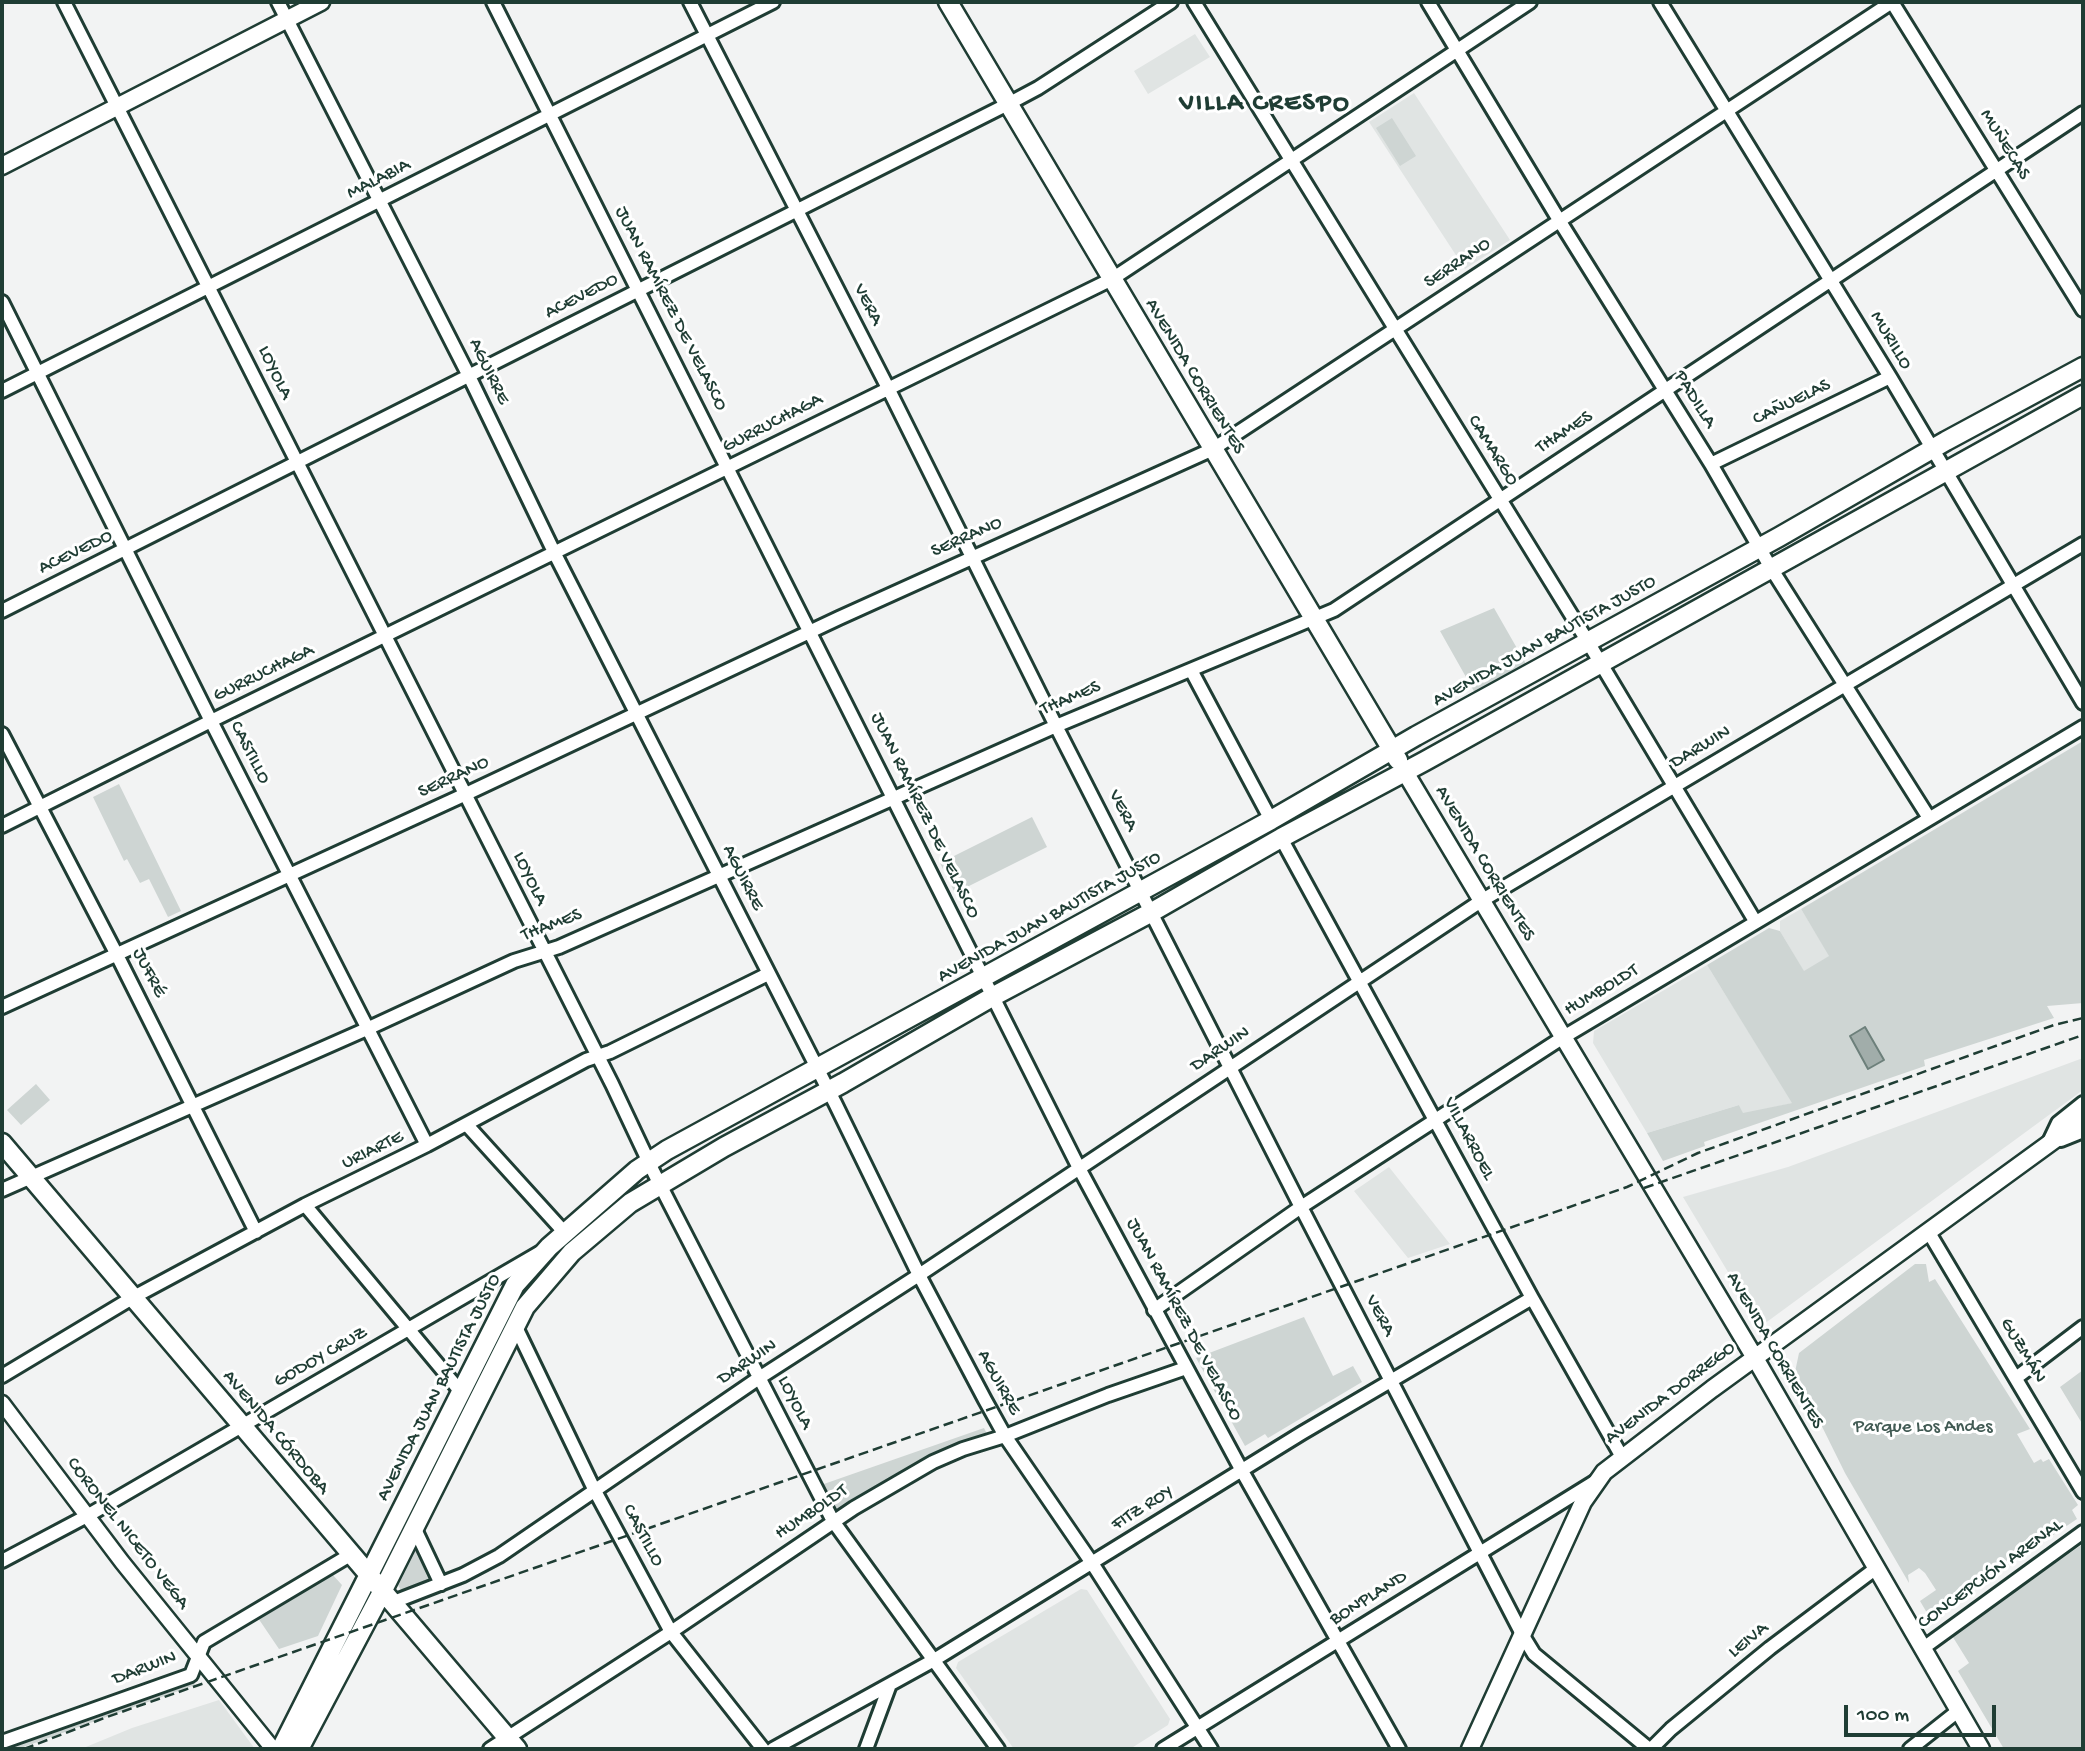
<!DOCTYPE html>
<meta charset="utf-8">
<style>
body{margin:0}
#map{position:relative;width:2085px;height:1751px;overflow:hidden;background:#f2f3f3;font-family:"Gochi Hand",sans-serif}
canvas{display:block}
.frame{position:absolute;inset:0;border:4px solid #1f3d34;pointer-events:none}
.scale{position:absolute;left:1844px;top:1705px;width:152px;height:32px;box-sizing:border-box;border:4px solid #1f3d34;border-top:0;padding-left:9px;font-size:21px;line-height:24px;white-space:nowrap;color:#1f3d34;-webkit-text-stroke:5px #fff;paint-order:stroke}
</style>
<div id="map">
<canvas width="2085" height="1751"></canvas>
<div class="frame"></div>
<div class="scale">100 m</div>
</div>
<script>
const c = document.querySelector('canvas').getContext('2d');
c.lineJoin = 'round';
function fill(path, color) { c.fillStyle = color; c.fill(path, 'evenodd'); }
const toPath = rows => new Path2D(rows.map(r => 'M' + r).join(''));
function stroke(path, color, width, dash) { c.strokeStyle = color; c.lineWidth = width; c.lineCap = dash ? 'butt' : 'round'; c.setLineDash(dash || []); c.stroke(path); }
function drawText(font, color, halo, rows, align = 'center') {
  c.font = font + ' "Gochi Hand",sans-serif'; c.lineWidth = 6; c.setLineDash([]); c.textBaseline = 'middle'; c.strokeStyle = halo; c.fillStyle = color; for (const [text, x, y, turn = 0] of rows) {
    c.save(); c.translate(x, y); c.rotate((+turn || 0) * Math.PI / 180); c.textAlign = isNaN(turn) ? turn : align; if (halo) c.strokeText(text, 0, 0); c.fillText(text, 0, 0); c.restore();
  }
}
const built = toPath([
 [1195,34,1210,57,1148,94,1134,71],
 [1414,93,1510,240,1465,269,1369,122],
 [1801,909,1830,956,1804,972,1780,931,1780,921],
 [1707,965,1793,1103,1743,1114,1739,1105,1647,1133,1593,1043,1594,1031],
 [2083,1058,2083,1090,1764,1324,1758,1322,1683,1197,1788,1167],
 [1389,1167,1450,1244,1408,1258,1354,1191],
 [1081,1589,1087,1590,1170,1719,1168,1725,1130,1749,1014,1749,956,1668,958,1662],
 [219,1700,255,1749,81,1749,132,1728]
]);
const green = toPath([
 [1392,118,1416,156,1400,166,1376,128],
 [1494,608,1526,664,1475,693,1440,631],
 [2083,741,2083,1003,2047,1006,2054,1018,1924,1060,1925,1066,1704,1142,1705,1146,1663,1161,1647,1133,1739,1105,1743,1113,1792,1103,1707,965,1769,928,1780,931,1804,971,1829,956,1801,909],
 [119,784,181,911,168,917,149,879,140,883,127,859,124,861,93,797],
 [1032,817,1047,847,955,893,940,863],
 [36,1084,50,1100,21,1125,7,1110],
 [1915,1264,1926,1264,1929,1282,1935,1279,2030,1429,2017,1434,2034,1463,2041,1459,2043,1462,2049,1459,2078,1505,2072,1510,2077,1519,1930,1618,1920,1601,1936,1590,1925,1573,1919,1568,1908,1575,1909,1583,1845,1473,1795,1372,1799,1353],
 [1304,1317,1333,1376,1353,1366,1362,1382,1268,1438,1265,1434,1245,1446,1196,1358],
 [2083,1370,2083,1425,2060,1387],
 [984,1428,988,1436,838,1513,834,1510,821,1485],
 [418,1543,432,1577,428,1581,401,1590,396,1582,414,1544],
 [2083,1544,2083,1749,2004,1749,1958,1671,1969,1663,1951,1634],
 [332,1574,342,1585,318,1636,279,1649,258,1618],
 [193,1679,195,1685,18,1749,2,1749]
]);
const water = toPath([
 [1865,1027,1884,1060,1868,1069,1850,1036,1865,1027]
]);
const minor = toPath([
 [64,2,612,1084,654,1173,833,1521,998,1749],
 [278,2,469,376,554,552,835,1103,919,1275,985,1400,1005,1436,1092,1563,1211,1749],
 [493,2,1079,1168,1242,1471,1399,1749],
 [690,2,888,388,1056,726,1301,1207,1523,1636,1534,1654,1649,1749],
 [1194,2,1588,642,1755,921],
 [1428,2,1559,220,1711,464,1771,568,1929,818],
 [1660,2,1890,377,2083,703],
 [1892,2,2083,310],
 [2,302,211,721,427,1145],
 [2,391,773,2],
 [1711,464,1890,377],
 [2,611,1008,104,1038,88,1171,2],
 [1191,670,1271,820],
 [2,734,117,955,256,1232],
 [2,826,211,721,1112,279,1530,2],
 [1281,838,1532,1298,1622,1457],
 [2,1007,466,794,839,618,1213,449,1892,2],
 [467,1125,565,1233],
 [2061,1140,2083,1131],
 [2048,1144,2058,1123,2083,1103],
 [2,1190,369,1028,514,961,559,947,1056,726,1334,610,2083,113],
 [305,1205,460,1391],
 [1928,1231,2083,1492],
 [1154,1310,1301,1207,1562,1038,2083,727],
 [515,1325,594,1489,671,1632,763,1749],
 [2,1376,132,1298,305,1205,427,1145,586,1060,610,1052,768,974],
 [2016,1378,2083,1327],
 [414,1527,441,1584],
 [2,1561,87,1516,539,1253],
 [391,1603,463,1575,499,1556,759,1378,919,1275,1481,901,2083,544],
 [1922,1649,2083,1532],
 [2,1742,191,1675,204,1642,350,1555],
 [490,1749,671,1632,854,1508,933,1462,963,1449,1005,1436,1108,1395,1186,1368],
 [773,1749,934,1660,1302,1433,1532,1298],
 [866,1749,889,1687],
 [1163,1749,1596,1481],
 [1651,1749,1671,1729,1770,1648,1875,1569],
 [1910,1749,1958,1711]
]);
const tertiary = toPath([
 [2,1403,122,1562,273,1749]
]);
const secondary = toPath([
 [2,166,321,2],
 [1405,772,1755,1358,1981,1749],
 [1470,1749,1583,1502,1604,1472,1712,1389,2083,1119]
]);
const primary = toPath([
 [948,2,1398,760],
 [2,1143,517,1749],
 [281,1749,515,1285,549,1247,637,1170,667,1150,1271,820,1416,736,1779,537,1946,441,2083,367],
 [299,1749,382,1592,525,1307,572,1252,630,1203,724,1147,843,1083,992,997,1152,912,1281,838,1425,761,2083,395]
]);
const rail = toPath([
 [1644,1188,2083,1035],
 [24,1749,107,1717,1627,1187,1698,1153,2054,1025,2083,1018]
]);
const streetNames = [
 ["MUÑECAS",2004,145,58],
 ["MALABIA",379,180,-27],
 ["SERRANO",1458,264,-34],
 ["ACEVEDO",582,297,-27],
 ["VERA",867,305,63],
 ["JUAN RAMÍREZ DE VELASCO",670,309,63],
 ["MURILLO",1890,341,59],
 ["AGUIRRE",488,372,64],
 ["LOYOLA",274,373,64],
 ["AVENIDA CORRIENTES",1194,377,59],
 ["PADILLA",1694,400,58],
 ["CAÑUELAS",1792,403,-26],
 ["GURRUCHAGA",773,424,-27],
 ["THAMES",1565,433,-33],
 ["CAMARGO",1492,451,58],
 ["SERRANO",967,538,-24],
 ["ACEVEDO",76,553,-26],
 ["AVENIDA JUAN BAUTISTA JUSTO",1545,642,-29],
 ["GURRUCHAGA",264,674,-26],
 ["THAMES",1071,699,-23],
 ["DARWIN",1701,748,-31],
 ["CASTILLO",249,753,63],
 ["SERRANO",454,778,-25],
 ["VERA",1122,811,63],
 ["JUAN RAMÍREZ DE VELASCO",924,816,64],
 ["AVENIDA CORRIENTES",1484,864,59],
 ["AGUIRRE",742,878,63],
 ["LOYOLA",529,879,64],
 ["AVENIDA JUAN BAUTISTA JUSTO",1050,918,-29],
 ["THAMES",552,926,-21],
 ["JUFRÉ",148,973,63],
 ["HUMBOLDT",1602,991,-31],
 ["DARWIN",1221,1050,-34],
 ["VILLARROEL",1468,1139,62],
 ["URIARTE",373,1151,-26],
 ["VERA",1379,1316,62],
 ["JUAN RAMÍREZ DE VELASCO",1183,1320,62],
 ["AVENIDA CORRIENTES",1774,1351,60],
 ["GUZMÁN",2022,1351,59],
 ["GODOY CRUZ",321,1358,-30],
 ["DARWIN",748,1363,-34],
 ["AGUIRRE",998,1383,61],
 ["AVENIDA JUAN BAUTISTA JUSTO",440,1388,-63],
 ["AVENIDA DORREGO",1671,1394,-37],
 ["LOYOLA",794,1403,63],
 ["AVENIDA CÓRDOBA",275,1433,50],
 ["FITZ ROY",1143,1509,-32],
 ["HUMBOLDT",812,1513,-34],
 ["CORONEL NICETO VEGA",127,1534,52],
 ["CASTILLO",642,1536,62],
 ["CONCEPCIÓN ARENAL",1991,1575,-36],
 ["BONPLAND",1369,1599,-32],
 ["LEIVA",1749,1641,-39],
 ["DARWIN",145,1669,-21]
];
const parkNames = [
 ["Parque Los Andes",1923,1428]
];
const districtNames = [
 ["VILLA CRESPO",1265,105]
];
fill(built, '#e0e4e3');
fill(green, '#ced5d3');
fill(water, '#a1adaa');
stroke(water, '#6d807b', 2);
stroke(minor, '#1f3d34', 18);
stroke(tertiary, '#1f3d34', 19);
stroke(secondary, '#1f3d34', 21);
stroke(primary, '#1f3d34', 23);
stroke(minor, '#fff', 12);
stroke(tertiary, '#fff', 14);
stroke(secondary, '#fff', 16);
stroke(primary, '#fff', 18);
stroke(rail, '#1f3d34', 2.5, [10, 5]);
drawText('19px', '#1f3d34', '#fff', streetNames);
drawText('19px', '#425b54', '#fff', parkNames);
c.letterSpacing = '2px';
drawText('bold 26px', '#1f3d34', '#fff', districtNames);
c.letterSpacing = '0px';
</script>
